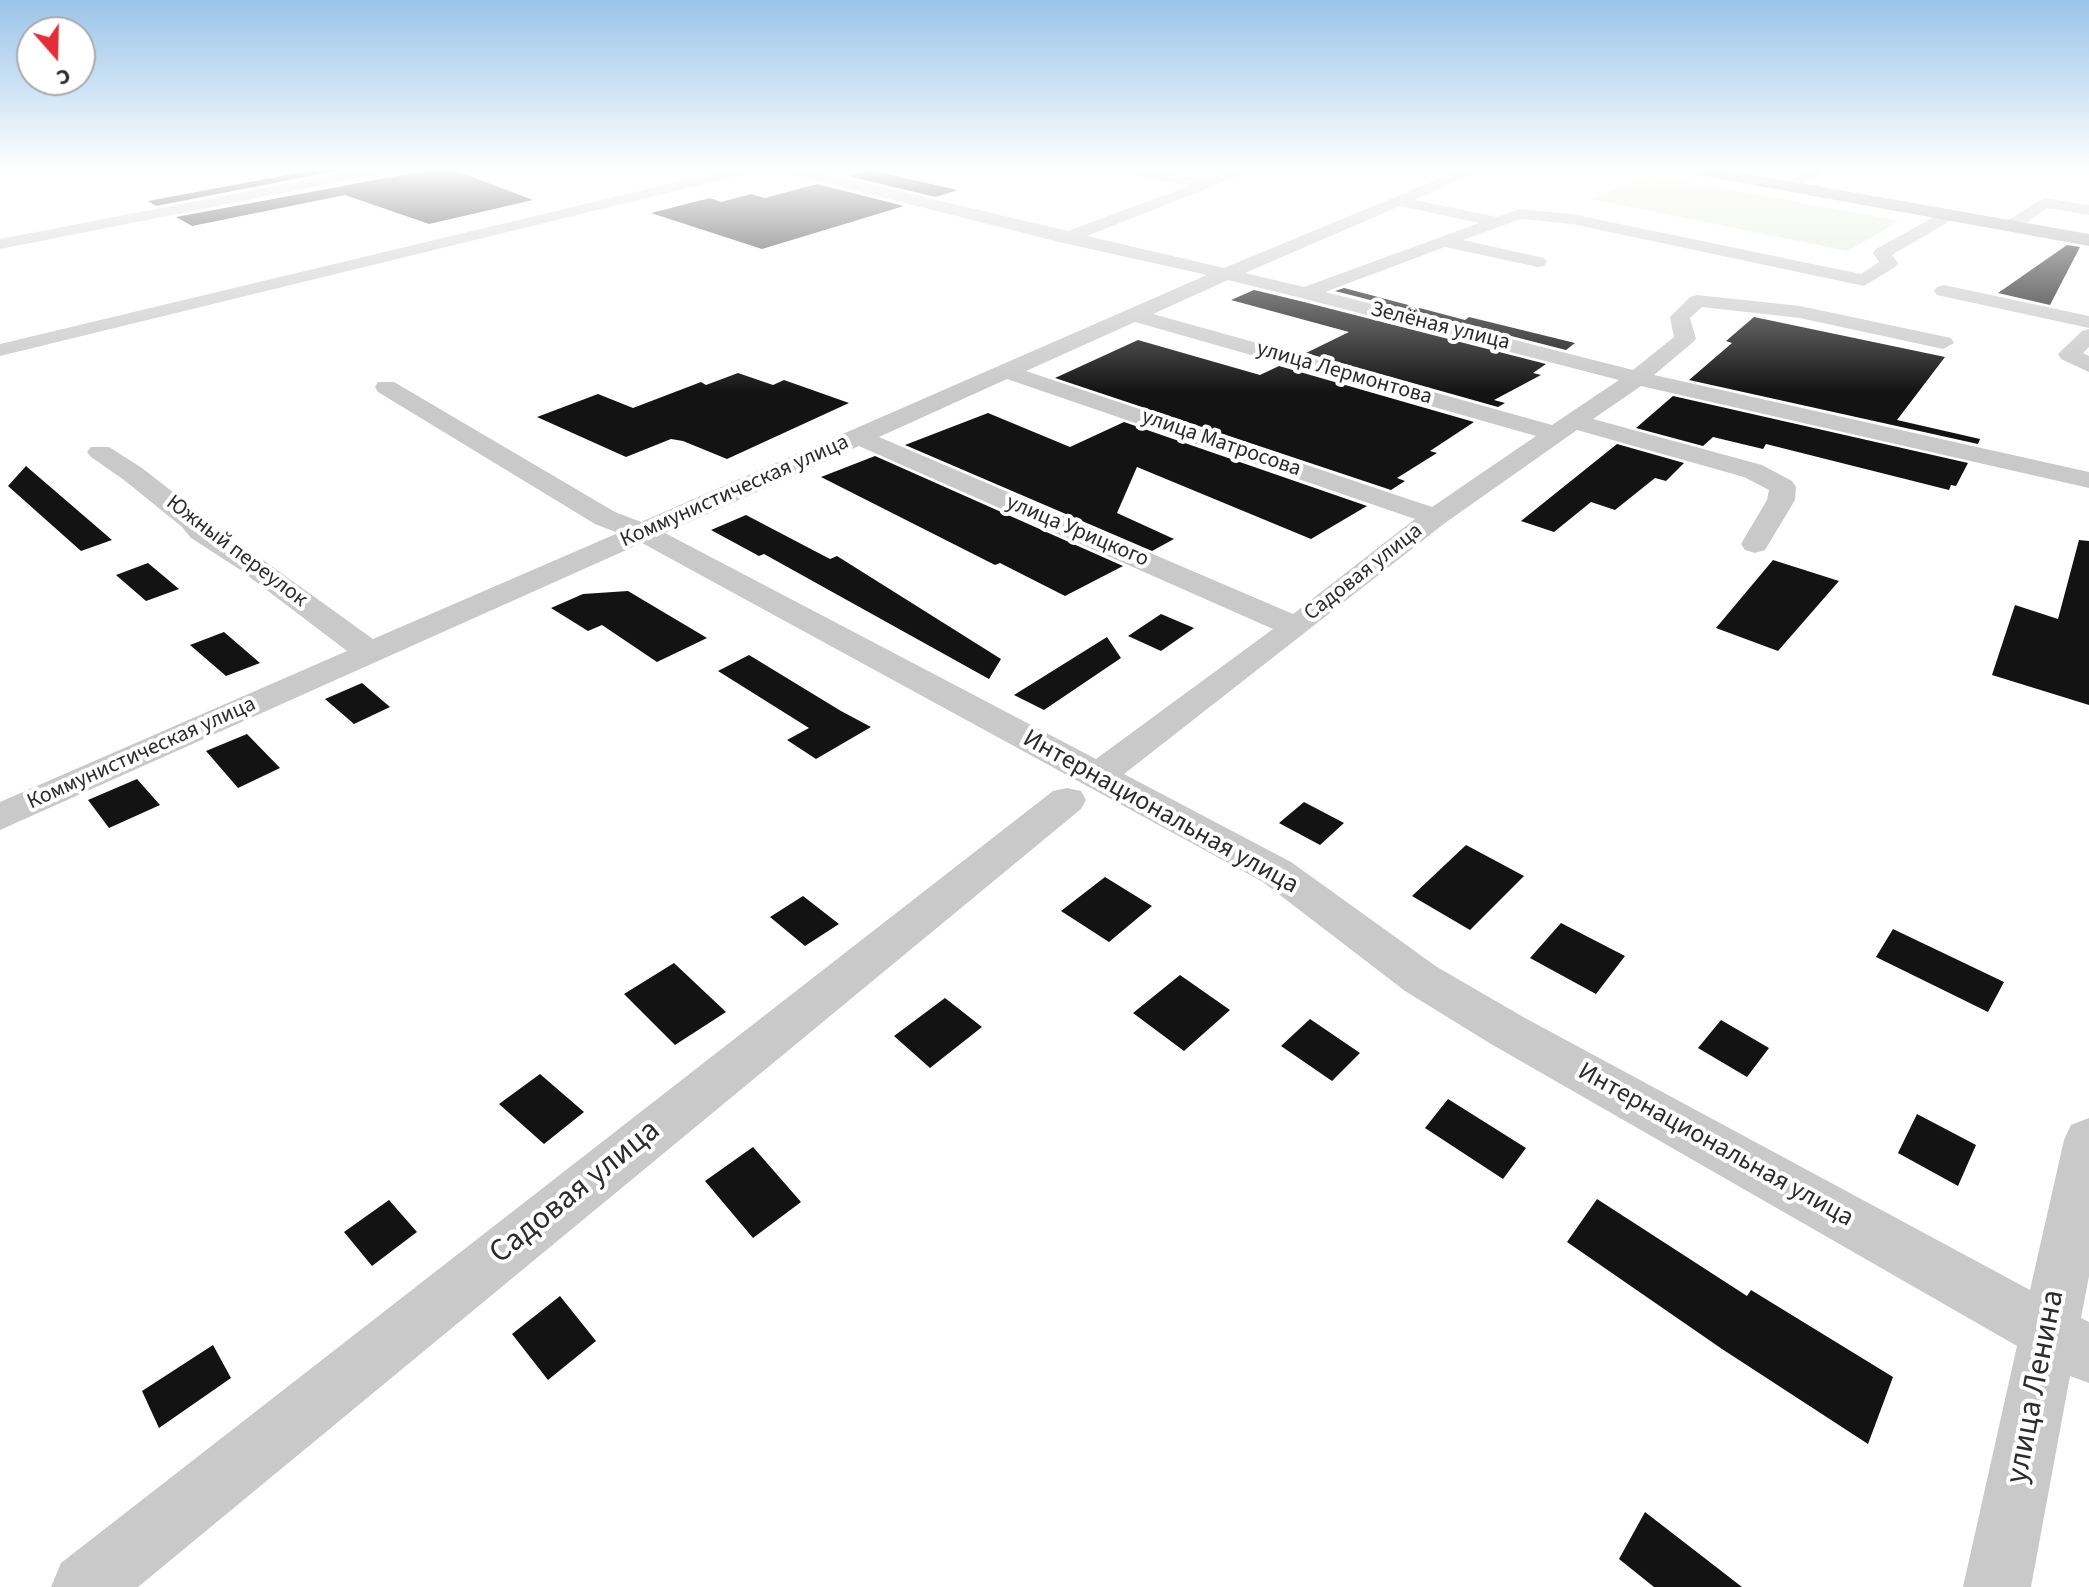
<!DOCTYPE html>
<meta charset="utf-8">
<style>
body{margin:0}
#map{position:relative;width:2089px;height:1587px;overflow:hidden;background:#fff;font-family:"Source Sans 3",sans-serif}
canvas{display:block}
.north{position:absolute;left:16px;top:16px;width:80px;height:80px;box-sizing:border-box;background:#fff;border:2px solid #ababab;border-radius:50%;rotate:160deg;font-size:22px;font-weight:700;line-height:32px;text-align:center;color:#2c2c2c}
.north::after{content:'';display:block;margin:auto;width:28px;height:36px;background:#e32d38;clip-path:polygon(50% 0,100% 100%,50% 72%,0 100%)}
</style>
<div id="map">
<canvas width="2089" height="1587"></canvas>
<div class="north">С</div>
</div>
<script>
const c = document.querySelector('canvas').getContext('2d');
c.lineJoin = 'round';
function fill(path, color) { c.fillStyle = color; c.fill(path, 'evenodd'); }
const toPath = rows => new Path2D(rows.map(r => 'M' + r).join(''));
function drawText(font, color, halo, rows, align = 'center') {
  c.font = font + ' "Source Sans 3",sans-serif'; c.lineWidth = 8; c.setLineDash([]); c.textBaseline = 'middle'; c.strokeStyle = halo; c.fillStyle = color; for (const [text, x, y, turn = 0] of rows) {
    c.save(); c.translate(x, y); c.rotate((+turn || 0) * Math.PI / 180); c.textAlign = isNaN(turn) ? turn : align; if (halo) c.strokeText(text, 0, 0); c.fillText(text, 0, 0); c.restore();
  }
}
const green = toPath([
 [1652,175,1899,221,1848,251,1591,199]
]);
const building = toPath([
 [314,170,335,171,156,206,148,201],
 [429,170,454,170,533,200,429,224,345,195,192,226,176,217],
 [870,170,958,190,936,197,847,176],
 [817,184,904,206,762,249,651,213,710,198,721,202,751,194,765,198],
 [2067,245,2080,247,2050,305,1998,293],
 [1344,288,1465,320,1469,317,1575,343,1566,350,1335,291],
 [1254,290,1300,301,1546,364,1533,373,1541,375,1494,400,1505,403,1498,407,1306,353,1349,332,1231,300],
 [1754,317,1945,357,1897,420,1980,439,1978,444,1689,380,1732,343,1726,341],
 [1138,340,1260,375,1279,366,1474,422,1430,451,1437,453,1397,478,1405,481,1391,490,1055,378],
 [738,373,773,385,784,380,849,403,727,459,683,441,671,439,626,457,537,417,598,394,633,408,701,382,706,385],
 [1673,396,1968,463,1956,486,1951,485,1949,490,1766,444,1763,449,1713,437,1703,446,1636,428],
 [988,413,1070,447,1124,422,1367,506,1311,539,1137,467,1117,513,1174,539,1152,551,905,445],
 [1617,444,1684,463,1666,481,1655,478,1615,510,1591,502,1554,532,1521,521],
 [875,456,1123,566,1065,596,1000,563,995,565,821,477],
 [26,466,112,540,81,551,8,486],
 [746,515,830,559,837,556,1001,659,989,679,764,554,759,556,711,530],
 [2079,540,2089,541,2089,705,1992,675,2015,605,2058,619],
 [1773,560,1839,581,1778,651,1716,628],
 [148,563,179,589,146,601,116,575],
 [628,591,707,638,657,662,602,625,588,631,551,608,583,594],
 [1161,614,1194,628,1161,651,1128,636],
 [224,632,260,663,226,676,190,645],
 [1107,637,1121,658,1044,710,1014,695],
 [749,655,841,711,871,727,816,759,787,740,809,728,718,671],
 [362,683,390,707,354,724,325,699],
 [247,734,280,768,238,788,206,751],
 [137,779,160,805,109,828,88,800],
 [1304,802,1344,823,1320,845,1279,823],
 [1466,845,1524,876,1470,930,1412,896],
 [1105,877,1152,906,1109,942,1061,911],
 [803,896,839,924,805,946,770,917],
 [1561,923,1625,956,1596,994,1530,958],
 [1893,929,2004,982,1988,1012,1876,957],
 [674,963,726,1012,675,1045,624,994],
 [1180,975,1230,1010,1184,1051,1133,1013],
 [945,998,982,1027,930,1068,894,1036],
 [1310,1019,1360,1053,1332,1081,1281,1046],
 [1721,1020,1769,1048,1747,1077,1698,1048],
 [540,1074,584,1112,544,1144,499,1104],
 [1448,1099,1526,1148,1503,1179,1425,1128],
 [1917,1114,1976,1145,1958,1186,1898,1153],
 [753,1147,801,1202,753,1238,705,1181],
 [1597,1199,1747,1296,1751,1290,1893,1377,1868,1444,1722,1349,1567,1242],
 [389,1200,417,1232,372,1266,344,1232],
 [560,1296,596,1341,548,1380,512,1334],
 [213,1345,231,1378,159,1428,142,1391],
 [1645,1512,1742,1587,1654,1587,1619,1559]
]);
const minor = toPath([
 [358,170,387,170,380,174,0,249,0,239,358,170],
 [727,170,752,170,745,174,0,356,0,344,727,170],
 [784,170,809,170,1068,231,1189,186,1129,174,1122,170,1151,170,1205,180,1234,170,1254,170,1087,236,1224,268,1460,170,1479,170,1415,200,1497,217,1520,209,1572,214,1861,274,1879,262,1873,253,1876,249,1943,212,1955,212,1957,215,1955,218,1892,255,1898,263,1895,267,1864,286,1572,224,1521,219,1463,240,1544,258,1547,262,1544,266,1538,267,1445,247,1325,292,1633,370,1674,337,1670,317,1690,297,1697,295,1800,306,1951,338,1954,343,1943,349,1800,318,1702,307,1690,318,1696,339,1692,343,1654,375,2089,472,2089,488,1641,386,1593,419,1762,465,1792,481,1796,487,1795,500,1765,550,1755,553,1745,550,1741,544,1767,500,1769,490,1744,477,1577,430,1445,523,1124,774,1291,862,1437,967,1525,1018,2030,1290,2064,1140,2071,1125,2089,1118,2089,1276,2081,1318,2089,1322,2089,1383,2070,1376,2031,1587,1963,1587,2017,1346,1491,1044,1405,991,1263,882,642,543,0,830,0,802,347,651,239,569,191,538,181,526,124,480,91,457,87,452,91,447,109,447,142,468,201,514,211,526,259,557,373,639,618,533,595,524,378,392,375,387,378,382,394,382,615,512,641,522,1207,275,1059,242,786,173,784,170],
 [1400,206,1479,223,1304,287,1245,273,1400,206],
 [1228,280,1301,298,1619,380,1552,425,1153,314,1228,280],
 [1135,322,1536,436,1432,507,1026,371,1135,322],
 [1007,379,1415,519,1293,614,879,437,1007,379],
 [859,446,1273,629,1096,759,665,533,859,446],
 [1808,170,1827,170,1791,189,1781,189,1778,186,1808,170],
 [2044,198,2089,205,2089,215,2047,208,2017,230,2005,230,2003,226,2005,222,2044,198],
 [1944,285,2089,316,2089,328,1937,295,1934,291,1937,287,1944,285],
 [2089,329,2089,347,2083,353,2089,356,2089,372,2061,359,2058,354,2082,331,2089,329],
 [1067,788,1081,791,1086,800,1081,809,138,1587,51,1587,61,1563,1053,791,1067,788]
]);
const major = toPath([
 [1689,170,1726,170,2089,234,2089,246,1698,175,1689,170]
]);
const farStreetnames = [
 ["Зелёная улица",1440,327,14],
 ["улица Лермонтова",1344,374,16],
 ["улица Матросова",1221,444,19],
 ["Коммунистическая улица",735,492,-24],
 ["улица Урицкого",1077,532,23],
 ["Южный переулок",236,552,37],
 ["Садовая улица",1364,573,-38],
 ["Коммунистическая улица",142,754,-24]
];
const streetNames = [
 ["Интернациональная улица",1160,813,29],
 ["Интернациональная улица",1715,1146,29]
];
const nearStreetnames = [
 ["Садовая улица",576,1193,-39],
 ["улица Ленина",2037,1387,-79]
];
fill(green, '#e2ead9');
fill(building, '#131313');
fill(minor, '#c9c9c9');
fill(major, '#a4a4a4');
const sky = c.createLinearGradient(0, 0, 0, 392);
sky.addColorStop(0, '#9ac4e9');
sky.addColorStop(0.43, '#fff');
sky.addColorStop(1, '#ffffff00');
c.fillStyle = sky;
c.fillRect(0, 0, 2089, 392);
drawText('22px', '#2c2c2c', '#fff', farStreetnames);
drawText('26px', '#2c2c2c', '#fff', streetNames);
drawText('32px', '#2c2c2c', '#fff', nearStreetnames);
</script>
